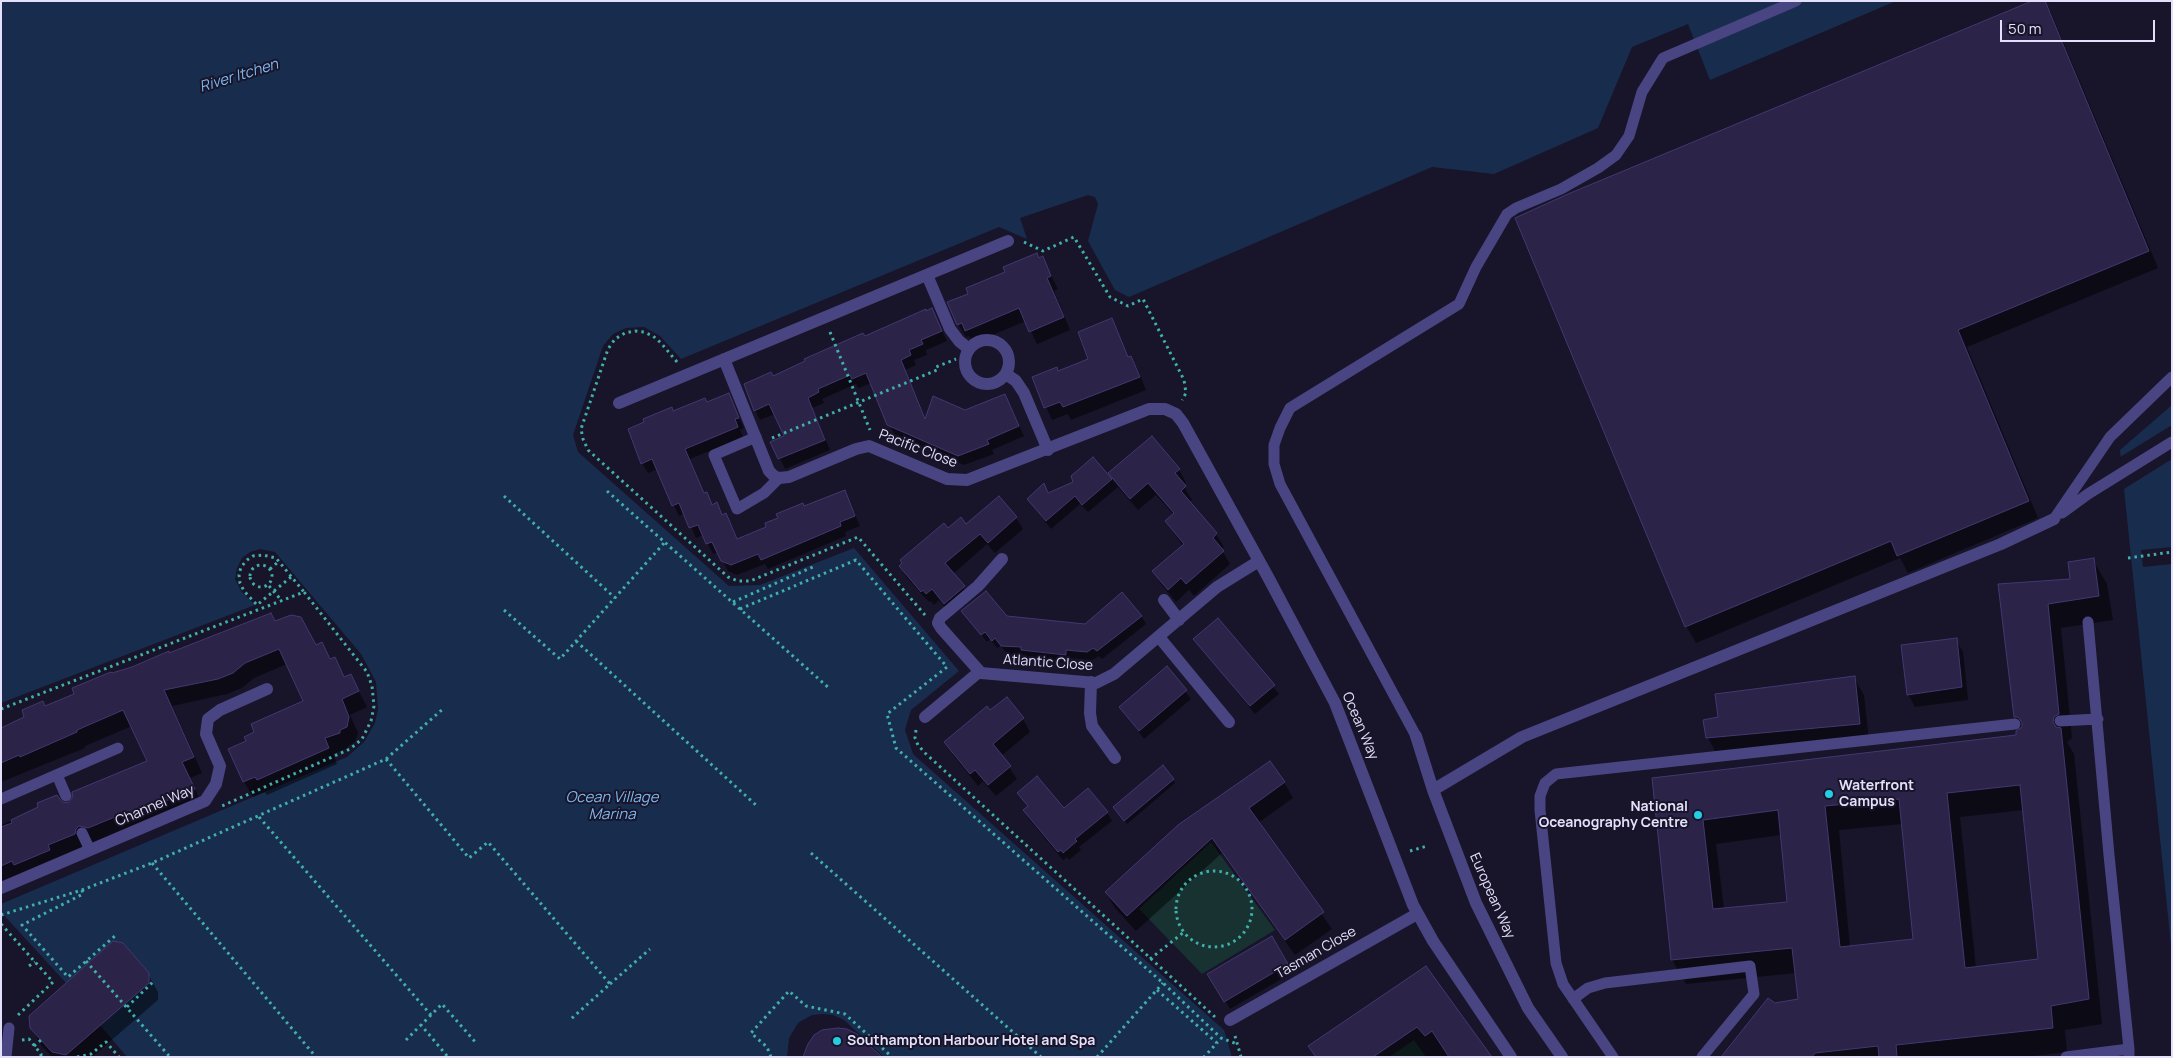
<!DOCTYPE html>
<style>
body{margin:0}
#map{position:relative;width:2173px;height:1058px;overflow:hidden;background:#181429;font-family:Manrope,sans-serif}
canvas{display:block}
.frame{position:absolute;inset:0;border:2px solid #e4e0fb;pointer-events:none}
.scale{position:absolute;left:2000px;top:20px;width:155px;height:22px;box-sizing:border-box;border:2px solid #e4e0fb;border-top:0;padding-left:6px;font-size:15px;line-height:18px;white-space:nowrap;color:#e4e0fb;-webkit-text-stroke:4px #181429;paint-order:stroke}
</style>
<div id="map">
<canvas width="2173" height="1058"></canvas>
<div class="frame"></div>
<div class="scale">50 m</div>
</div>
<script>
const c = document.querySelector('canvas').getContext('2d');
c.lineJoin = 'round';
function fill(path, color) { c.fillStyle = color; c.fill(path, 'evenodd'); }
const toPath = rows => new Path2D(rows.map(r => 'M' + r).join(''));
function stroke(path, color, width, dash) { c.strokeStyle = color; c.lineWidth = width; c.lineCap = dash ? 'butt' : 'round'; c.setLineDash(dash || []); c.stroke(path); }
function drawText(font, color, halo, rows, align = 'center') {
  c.font = font + ' Manrope,sans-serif'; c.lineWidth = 4; c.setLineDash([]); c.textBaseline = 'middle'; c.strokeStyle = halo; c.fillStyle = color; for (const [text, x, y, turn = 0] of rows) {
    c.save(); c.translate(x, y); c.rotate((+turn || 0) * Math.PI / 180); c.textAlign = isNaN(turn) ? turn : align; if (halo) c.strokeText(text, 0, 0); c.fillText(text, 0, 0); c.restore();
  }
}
const green = toPath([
 [1211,842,1275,930,1202,974,1139,909],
 [1414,1040,1426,1057,1389,1057]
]);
const water = toPath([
 [1,1,1896,1,1710,80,1688,24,1632,47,1598,128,1494,174,1432,167,1129,297,1115,290,1088,241,1098,204,1095,197,1088,195,1020,218,1027,239,999,227,681,359,660,336,644,327,626,328,613,334,603,346,573,435,578,452,729,586,760,585,854,548,959,671,911,710,905,730,913,754,1224,1030,1232,1057,884,1057,844,1020,833,1015,823,1014,812,1015,798,1023,789,1038,787,1057,127,1057,100,1025,149,983,149,973,123,943,113,941,66,983,1,912,1,904,347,757,364,742,375,723,378,709,376,682,361,654,275,552,260,549,250,552,242,558,237,568,235,579,241,591,255,605,1,703],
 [2172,405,2172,955,2120,450]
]);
const pier = toPath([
 [2172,425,2172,459,2124,489,2120,457],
 [2172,547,2172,564,2143,567,2141,550]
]);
const shadow = toPath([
 [2044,1,2052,15,2158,268,1967,347,2038,518,1908,573,1900,558,1696,643,1686,626],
 [1042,258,1058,289,1054,291,1070,330,1037,344,1026,321,973,343,969,336,966,337,958,324,969,294],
 [932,310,947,341,926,350,927,355,914,360,916,365,905,370,926,420,965,411,1005,395,1024,436,992,450,994,454,964,465,894,434,872,383,858,388,856,384,822,399,824,403,812,408,830,450,785,469,772,442,786,436,775,414,760,420,755,410,772,377],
 [1112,320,1129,358,1131,357,1138,370,1146,390,1071,420,1068,414,1052,420,1033,378,1058,372,1090,360],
 [728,395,744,428,740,430,743,437,690,459,705,494,713,506,717,504,723,516,726,515,738,540,768,527,804,508,845,492,860,526,845,532,846,536,768,569,765,564,737,575,728,571,718,552,713,554,703,535,696,538,685,513,679,516,657,469,648,473,642,463,673,412,707,404],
 [1093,458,1112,482,1109,473,1179,470,1186,482,1183,485,1192,500,1189,502,1216,534,1224,547,1221,549,1230,564,1194,596,1189,590,1176,602,1161,584,1154,572,1183,546,1166,522,1174,515,1156,495,1138,510,1118,487,1088,512,1080,504,1051,529,1028,499,1044,485,1049,494,1075,483],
 [999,498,1016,518,1023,529,995,553,987,544,953,574,971,598,952,615,939,600,934,605,931,601,929,602,907,578,900,567,948,529,966,525],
 [2093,560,2107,584,2113,620,2061,628,2072,738,2067,742,2074,754,2102,1024,2065,1030,2067,1052,2024,1057,1723,1057,1775,1004,1800,1000,1796,973,1686,984,1672,960,1653,779,2018,736,2022,729,2015,716,1999,586,2072,580],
 [2024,810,2040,960,1976,968,1960,817],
 [1903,824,1915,940,1850,947,1839,830],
 [1781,835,1788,903,1724,909,1716,844],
 [963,611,1086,625,1141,616,1146,624,1102,659,1099,656,1092,660,1070,658,1070,663,1027,658,1025,655,1007,654,1001,646,997,648,990,639,987,642],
 [1218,619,1279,694,1255,714,1195,639],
 [276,622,316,647,322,644,331,660,334,659,345,678,351,676,367,707,350,715,358,733,355,742,348,746,348,748,333,754,337,764,267,795,265,792,253,797,244,782,230,750,248,742,304,701,287,664,254,678,242,688,227,694,172,706,202,773,190,778,202,805,83,849,1,891,1,825,29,813,61,803,70,804,148,762,132,726,85,746,85,748,1,782,1,728,76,695,111,675],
 [1956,640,1963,652,1968,700,1915,707,1908,694],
 [1167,668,1191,699,1144,739,1120,707],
 [1854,678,1864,695,1869,741,1717,755,1708,738,1704,721],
 [990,712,1023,719,1030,732,1001,756,1017,779,996,796,983,781,978,786,953,755,946,742],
 [1173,780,1175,783,1127,824,1117,811],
 [1284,782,1293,798,1258,823,1332,929,1295,955,1222,853,1136,931,1115,908,1106,893],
 [1018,793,1064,810,1107,812,1112,821,1079,847,1081,850,1069,860,1067,857,1063,860,1029,819,1024,810,1028,807],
 [1271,937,1292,973,1230,1009,1209,974],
 [1425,968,1490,1057,1316,1057],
 [148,974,158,992,158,1000,92,1057,52,1057,41,1045,31,1027]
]);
const building = toPath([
 [2032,1,2045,1,2149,251,1958,330,2029,501,1897,556,1891,541,1685,627,1515,218,1568,194,2032,1],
 [1037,253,1039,258,1043,256,1051,276,1047,278,1064,317,1029,332,1019,308,965,331,962,323,957,325,947,302,968,294,966,288,1005,272,1003,267,1037,253],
 [932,308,942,331,921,340,923,344,909,350,911,355,901,360,925,419,933,396,965,410,1005,394,1019,426,987,440,989,444,958,456,887,425,866,373,852,379,850,375,818,389,819,392,808,398,825,440,778,459,770,442,784,436,769,404,754,411,744,384,771,372,773,376,805,361,804,359,863,333,865,336,926,309,926,311,932,308],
 [1112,318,1128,357,1131,356,1140,377,1063,407,1060,402,1044,408,1032,377,1057,367,1058,371,1088,359,1078,332,1112,318],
 [729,393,739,418,735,419,738,427,685,449,704,493,707,492,712,505,717,502,722,515,726,513,737,539,766,527,765,523,778,518,776,514,803,503,804,506,845,490,855,516,840,522,841,526,761,560,758,554,731,565,721,561,712,542,706,544,698,525,689,528,679,503,672,506,652,459,641,464,628,429,644,422,643,419,672,407,673,411,705,398,707,402,729,393],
 [1152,436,1180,469,1175,473,1186,486,1181,491,1217,533,1213,538,1224,551,1186,584,1181,578,1168,590,1152,571,1184,544,1165,521,1174,513,1148,483,1130,499,1108,473,1152,436],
 [1093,457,1112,479,1082,505,1075,496,1046,521,1027,499,1044,483,1048,493,1073,482,1071,476,1093,457],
 [999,496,1017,517,988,543,980,534,945,563,965,586,944,604,932,589,926,594,923,590,921,592,899,566,902,563,900,560,944,523,948,528,961,517,966,524,999,496],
 [2094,558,2099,596,2048,604,2059,714,2054,717,2053,722,2056,727,2061,728,2089,999,2051,1006,2053,1028,1896,1045,1897,1057,1879,1057,1878,1046,1815,1053,1812,1057,1721,1057,1768,998,1775,1003,1798,999,1792,948,1671,960,1652,778,2016,735,2016,731,2022,727,2022,723,2018,717,2014,717,1998,584,2070,579,2068,562,2094,558],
 [2020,785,2038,959,1965,968,1947,793,2020,785],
 [1899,799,1913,939,1840,947,1825,806,1899,799],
 [1778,810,1787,902,1713,909,1703,820,1778,810],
 [986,591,1007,616,1085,624,1122,592,1142,616,1097,651,1093,648,1087,652,1066,650,1066,655,1021,650,1021,647,1001,646,995,638,992,641,985,632,981,635,961,611,986,591],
 [271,613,275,621,291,615,301,617,316,645,322,642,330,659,335,657,344,677,351,674,359,691,342,699,349,717,347,727,340,730,340,733,325,738,329,748,257,780,255,777,243,782,228,749,246,741,244,737,254,732,251,724,303,701,279,649,245,663,233,673,218,679,164,690,194,757,182,762,195,789,124,818,122,814,88,828,79,826,76,829,75,834,48,845,50,850,14,865,12,861,1,866,1,827,12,823,11,820,38,807,37,803,57,795,62,802,68,803,73,797,72,792,147,761,123,710,77,730,77,732,20,757,19,755,1,763,1,728,24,717,22,710,43,701,45,706,74,694,72,688,111,672,112,673,132,667,169,651,169,653,271,613],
 [1218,618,1275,685,1250,706,1193,639,1218,618],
 [1957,638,1962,687,1907,695,1901,645,1957,638],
 [1167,666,1187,690,1139,731,1119,707,1167,666],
 [1855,676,1860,724,1706,738,1703,720,1718,717,1715,694,1855,676],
 [1007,697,1024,718,993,744,1011,766,988,785,975,770,970,774,944,742,987,706,990,710,1007,697],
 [1270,761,1285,782,1249,808,1324,912,1285,940,1212,838,1127,916,1105,892,1178,825,1270,761],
 [1163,765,1174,779,1124,821,1113,807,1163,765],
 [1037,776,1064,808,1088,788,1108,812,1075,839,1077,841,1063,853,1061,850,1058,852,1023,810,1028,806,1017,793,1037,776],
 [1272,936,1288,964,1224,1002,1207,974,1272,936],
 [113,941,123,943,149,973,149,983,66,1055,52,1052,30,1028,29,1016,113,941],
 [1426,966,1492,1057,1449,1057,1432,1031,1425,1036,1417,1027,1373,1057,1316,1057,1308,1046,1426,966],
 [838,1028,847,1029,857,1034,882,1057,803,1057,808,1044,814,1035,822,1030,838,1028]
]);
const path = toPath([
 [1024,242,1043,251,1074,237,1110,297,1128,306,1143,299,1184,380,1186,393,1182,400],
 [830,332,870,430],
 [677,362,661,343,653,336,644,332,635,331,625,333,615,339,608,349,581,429,583,439,588,450,728,577,738,581,750,581,858,537,925,615],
 [772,438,937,370,936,367,956,359],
 [607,491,830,689],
 [504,496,615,598],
 [2128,558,2172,552],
 '250 576a11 11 0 1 1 22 0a11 11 0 1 1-22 0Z',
 [270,569,278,562],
 [291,577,257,605,244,591,240,583,239,575,241,567,247,560,253,556,263,555,276,558,304,592],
 [269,586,282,601],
 [733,602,815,566],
 [740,609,856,560,947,667,887,714,896,748,1163,983,1221,1038,1237,1044],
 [504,610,560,659,665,542],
 [576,641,757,806],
 [1,709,304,592,367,672,372,686,374,706,371,721,362,739,350,749,222,806],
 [916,730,915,738,918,745,925,753,1215,1017],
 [386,759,469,858,488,842,610,984,571,1019],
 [259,817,431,1015,442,1004,477,1044],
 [1410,851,1427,846],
 [811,853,1041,1057],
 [152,863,316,1057],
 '1176 909a38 38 0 1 1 76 0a38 38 0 1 1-76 0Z',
 [82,890,83,894,22,925,68,977,116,935],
 [1,915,82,890,152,863,386,759,444,708],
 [1,924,53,982,18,1015],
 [1150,959,1184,932],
 [86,961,170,1057],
 [29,966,35,962],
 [610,984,650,949],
 [1157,990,1217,1043,1204,1057],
 [127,1007,155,980],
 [431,1015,421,1025,448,1057],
 [1235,1036,1241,1057],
 [22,1040,29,1039,41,1054,41,1057],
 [406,1040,421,1025],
 [34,1046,41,1040],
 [77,1057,91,1054,106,1042,119,1057],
 [771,1057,767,1047,751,1033,789,991,806,1006,845,1014,892,1057],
 [1097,1057,1163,983]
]);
const lane = toPath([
 [756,437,714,455,737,509,764,493,779,478],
 [2062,513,2088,494,2172,442],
 [2054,519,2110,437,2172,377],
 [2088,622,2109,855,2129,1049],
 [2060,721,2098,719],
 [1416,736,1280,484,1274,464,1274,445,1280,428,1290,408,1459,304,1476,267,1507,214,1516,208,1561,189,1598,168,1616,155,1629,136,1642,92,1663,58,1796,1],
 [57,775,66,796],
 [1,799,118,748],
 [82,833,90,850],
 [1573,999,1588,988,1605,983,1750,966,1754,994,1702,1057],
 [6,1057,9,1028],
 [1613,1057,1563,984,1556,963,1540,810,1540,796,1545,783,1556,774,2015,724],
 [2066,1057,2129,1049,2129,1055]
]);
const street = toPath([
 [927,275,950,329,959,341,969,349],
 '965 362a22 22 0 1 1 44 0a22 22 0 1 1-44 0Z',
 [724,359,769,471,774,476,779,478,789,477,856,449,869,446,947,479,967,480,1149,409,1165,409,1176,414,1183,423,1268,577,1335,703,1413,905,1433,941,1511,1057],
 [1006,374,1016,381,1024,393,1048,450],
 [619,403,1008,241],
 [1002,559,978,586,940,618,938,623,941,628,981,673,1096,683,1114,674,1217,587,1259,561],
 [1164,600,1179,620],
 [1159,637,1229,722],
 [1091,682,1090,713,1092,726,1115,758],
 [925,717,979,672],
 [1416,736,1433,790,1476,903,1528,1008,1562,1057],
 [1433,790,1522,737,2001,544,2054,519],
 [1,888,205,801,216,784,220,766,206,734,208,719,220,710,267,689],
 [1230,1020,1417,914]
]);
const markers = [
 [1829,794,5,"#24cde3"],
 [1698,815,5,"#24cde3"],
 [837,1041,5,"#24cde3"]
];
const streetNames = [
 ["Pacific Close",918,449,21],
 ["Atlantic Close",1048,663,4],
 ["Ocean Way",1360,726,67],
 ["Channel Way",155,806,-23],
 ["European Way",1492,896,66],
 ["Tasman Close",1316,953,-30]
];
const poiNames = [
 ["Waterfront",1839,786],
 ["Campus",1839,802],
 ["National",1688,807,"right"],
 ["Oceanography Centre",1688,823,"right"],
 ["Southampton Harbour Hotel and Spa",847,1041]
];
const waterNames = [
 ["River Itchen",239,76,-17],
 ["Ocean Village",612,798],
 ["Marina",612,815]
];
fill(green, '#183232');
fill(water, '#182d4e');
fill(pier, '#181429');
fill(shadow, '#0007');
fill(building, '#2b2348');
stroke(building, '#443871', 1);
stroke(path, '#41afaa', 3, [2.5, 4]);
stroke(lane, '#494582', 11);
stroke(street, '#494582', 12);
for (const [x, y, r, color] of markers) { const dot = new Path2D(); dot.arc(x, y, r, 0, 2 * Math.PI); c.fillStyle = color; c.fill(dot); stroke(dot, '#181429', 2); }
drawText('14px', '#e4e0fb', '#181429', streetNames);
drawText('bold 14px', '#e4e0fb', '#181429', poiNames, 'left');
drawText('italic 15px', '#7bb7ee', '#181429', waterNames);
</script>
